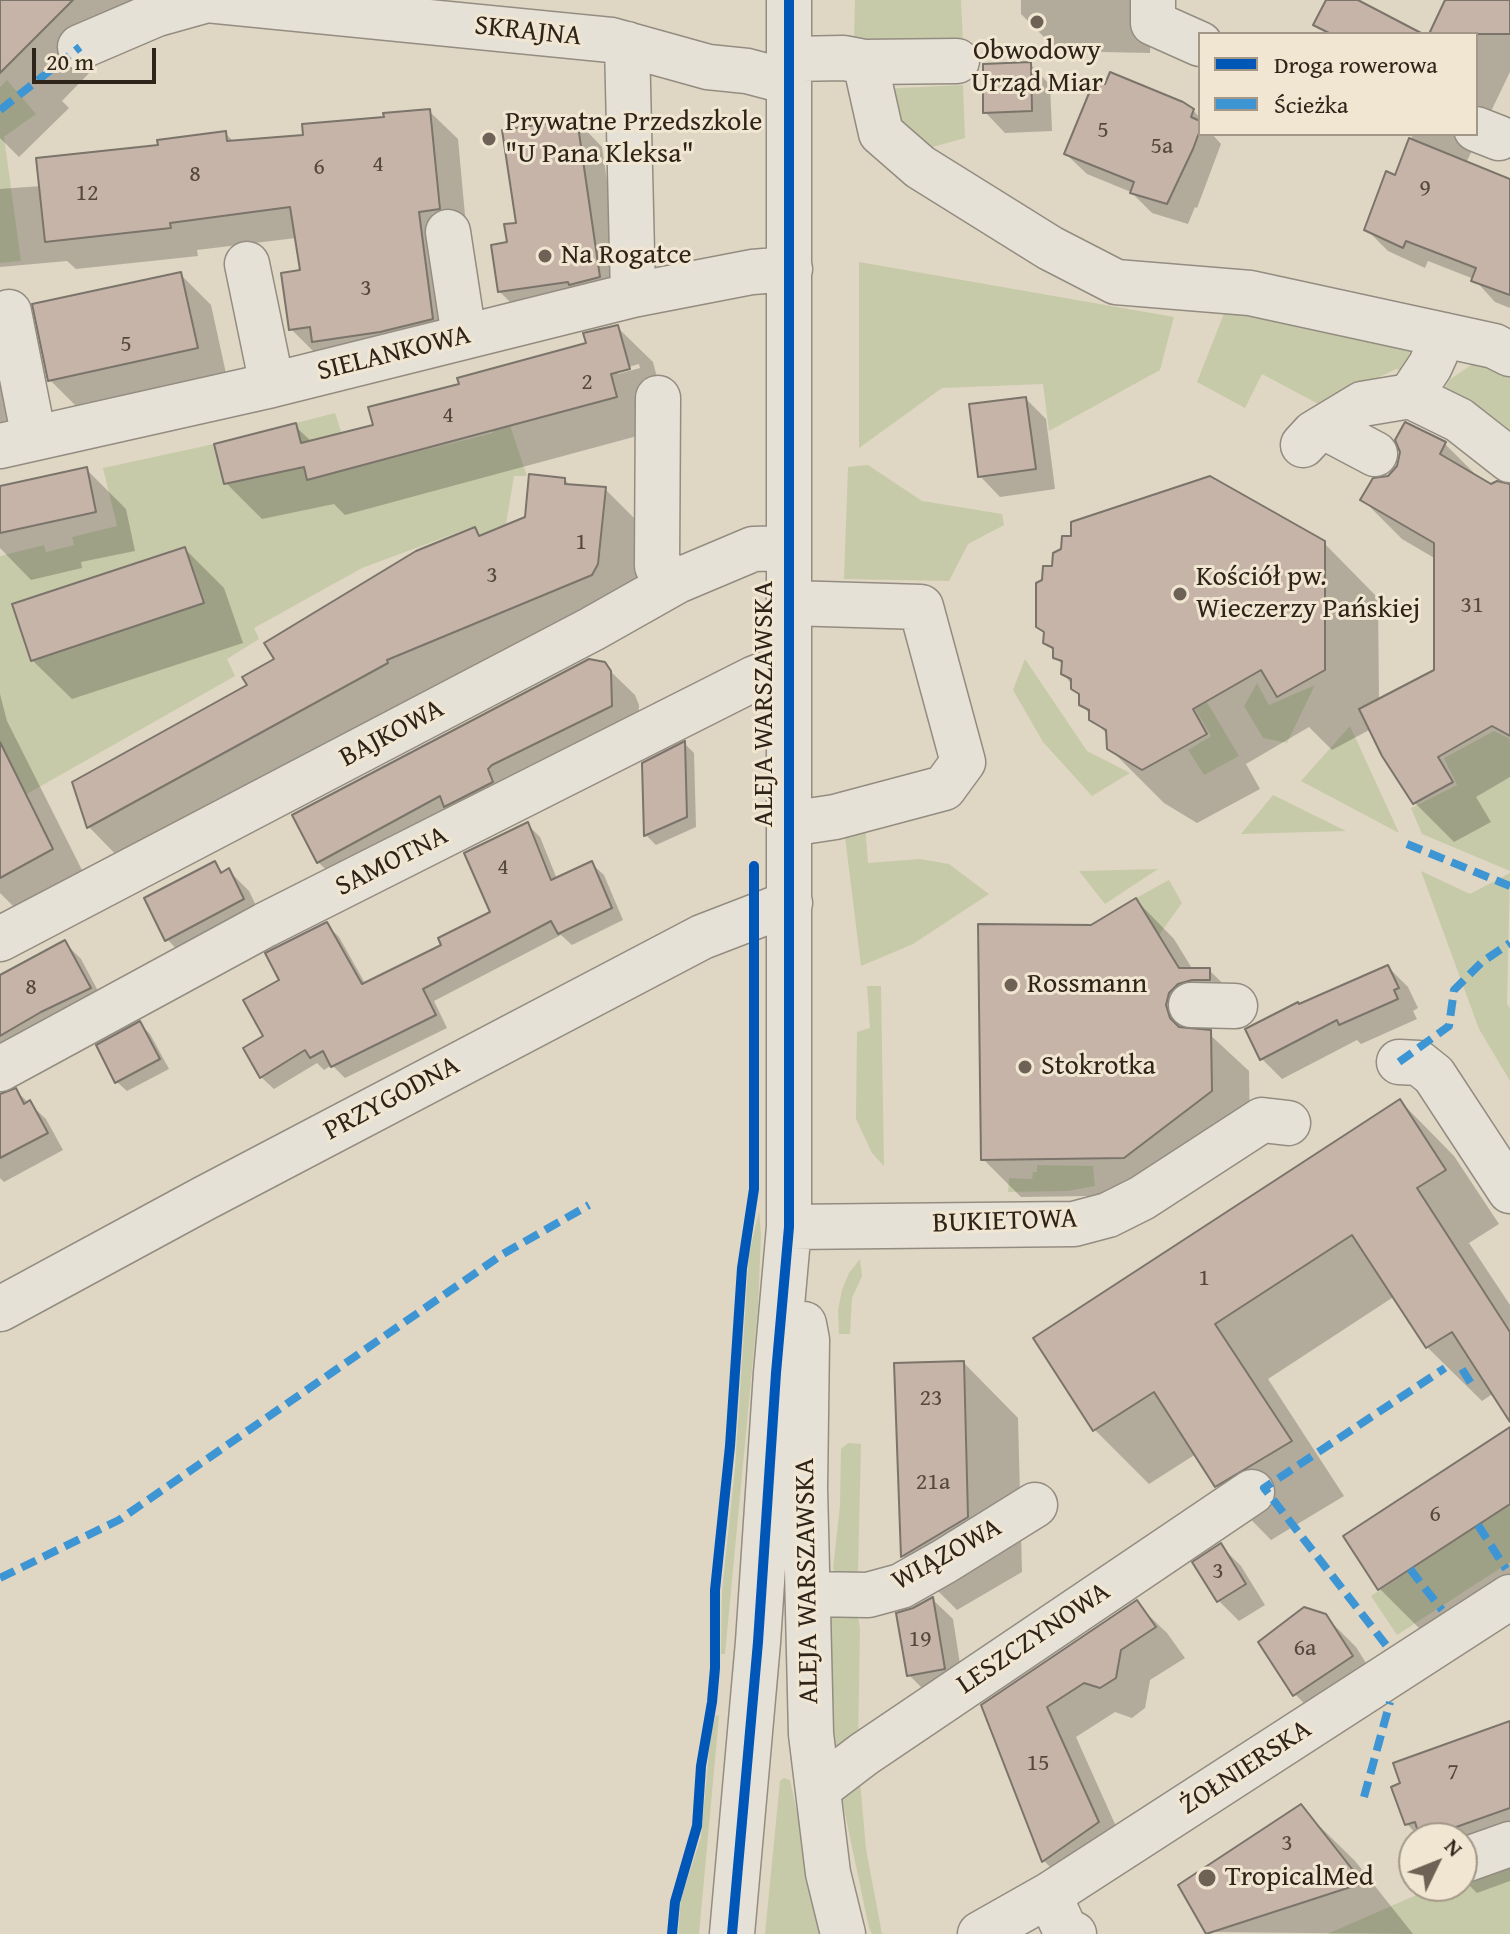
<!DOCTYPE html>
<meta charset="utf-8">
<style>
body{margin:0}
#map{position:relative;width:1510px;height:1934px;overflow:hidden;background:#dfd6c3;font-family:"Gentium Book Plus",serif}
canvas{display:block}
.legend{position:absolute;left:1198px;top:32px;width:280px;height:104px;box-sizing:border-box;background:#f1e6d1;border:2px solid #a39888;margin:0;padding:10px 14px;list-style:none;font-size:24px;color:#2f241a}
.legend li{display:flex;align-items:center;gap:16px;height:40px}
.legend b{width:40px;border:2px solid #a39888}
.north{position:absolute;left:1398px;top:1822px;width:80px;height:80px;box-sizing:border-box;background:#f1e6d1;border:2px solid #a39888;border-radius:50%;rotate:47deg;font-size:22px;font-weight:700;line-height:32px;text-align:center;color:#2f241a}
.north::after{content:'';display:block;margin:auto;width:28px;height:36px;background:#6d6255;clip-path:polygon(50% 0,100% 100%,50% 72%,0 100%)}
.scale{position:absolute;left:32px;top:48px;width:124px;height:36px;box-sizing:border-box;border:4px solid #2f241a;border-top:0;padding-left:10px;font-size:24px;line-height:28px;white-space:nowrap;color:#2f241a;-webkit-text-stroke:6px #f1e6d1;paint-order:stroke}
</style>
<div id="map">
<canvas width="1510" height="1934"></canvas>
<ul class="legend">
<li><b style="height:10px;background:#0057b8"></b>Droga rowerowa</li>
<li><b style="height:10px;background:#3d95d4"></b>Ścieżka</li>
</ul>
<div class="north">N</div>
<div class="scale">20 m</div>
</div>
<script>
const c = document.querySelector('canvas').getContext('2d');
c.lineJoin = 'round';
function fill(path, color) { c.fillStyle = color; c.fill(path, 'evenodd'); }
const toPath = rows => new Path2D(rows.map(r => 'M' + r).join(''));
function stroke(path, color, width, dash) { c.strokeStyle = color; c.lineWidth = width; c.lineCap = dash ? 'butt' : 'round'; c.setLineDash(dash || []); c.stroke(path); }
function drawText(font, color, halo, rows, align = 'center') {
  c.font = font + ' "Gentium Book Plus",serif'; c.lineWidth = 6; c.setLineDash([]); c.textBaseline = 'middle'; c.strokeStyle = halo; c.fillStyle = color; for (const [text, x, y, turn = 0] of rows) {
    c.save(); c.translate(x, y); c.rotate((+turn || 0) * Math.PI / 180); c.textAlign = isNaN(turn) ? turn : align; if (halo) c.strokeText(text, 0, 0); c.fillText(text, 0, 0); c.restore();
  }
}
const green = toPath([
 [855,0,961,0,963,43,854,40],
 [7,80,36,114,4,137,21,261,0,263,0,87],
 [963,85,965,138,929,148,892,123,881,89],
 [859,262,1174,317,1160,370,1049,431,1043,384,942,388,859,448],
 [1252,308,1411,342,1407,371,1396,369,1353,390,1326,408,1262,374,1245,408,1197,382,1225,311],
 [1486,355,1510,364,1510,440,1439,398,1449,380],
 [335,413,353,468,493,433,492,426,509,422,527,476,514,476,506,524,479,535,475,526,362,568,254,628,259,639,227,659,235,676,18,799,0,757,0,556,44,545,46,552,74,545,72,537,117,526,103,468,214,444],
 [868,465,922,501,1002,514,1004,525,968,544,949,581,844,579,848,467],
 [1025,659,1087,751,1130,773,1092,796,1043,742,1013,690],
 [1257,683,1269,705,1315,685,1287,743,1263,738,1244,706],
 [1198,687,1239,756,1204,775,1188,750,1211,736,1186,694],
 [1350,726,1399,833,1301,781],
 [1494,731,1510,739,1510,871,1422,834,1411,808,1457,785,1444,758],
 [1273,795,1346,831,1241,834],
 [865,824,868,863,920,859,949,864,989,894,913,944,861,966,844,829],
 [1158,869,1105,904,1079,871],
 [1421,871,1470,894,1510,873,1507,1004,1510,1008,1510,1081,1479,1029],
 [1169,880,1182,903,1159,935,1136,898],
 [867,986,881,986,884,1166,872,1153,856,1119,857,1032,870,1028],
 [1037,1165,1093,1166,1095,1186,1068,1191,1008,1192,1009,1178,1032,1179,1033,1172,1037,1172],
 [759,1212,761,1234,758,1307,725,1654,721,1654,722,1591,735,1468,749,1254],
 [860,1259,862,1276,852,1298,850,1334,839,1334,838,1310,842,1290,849,1273],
 [848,1443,861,1444,858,1572,853,1579,837,1576,833,1568,840,1506,841,1449],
 [1510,1504,1510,1562,1397,1635,1371,1596],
 [829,1608,857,1613,860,1628,858,1747,833,1766],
 [716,1715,719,1716,699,1934,678,1934,681,1899,701,1837,711,1732],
 [859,1770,866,1849,882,1934,872,1934,869,1928,839,1785],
 [784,1778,790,1780,823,1934,765,1934,780,1781],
 [1510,1860,1510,1934,1327,1934,1437,1886,1462,1886,1462,1877]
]);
const shadow = toPath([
 [0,0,160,0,62,101,69,108,19,157,0,138],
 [1021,0,1143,0,1151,17,1150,53,1058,51,1021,14],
 [1447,0,1510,0,1510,72,1466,163,1510,191,1510,308,1495,302,1474,279,1428,261,1425,268,1388,251,1366,229,1396,177,1413,134,1476,134,1476,34,1432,34],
 [1030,64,1050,85,1052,131,1005,133,985,112],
 [1193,110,1200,118,1200,134,1212,134,1221,144,1197,208,1195,207,1188,224,1152,213,1131,192,1087,174,1066,154],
 [429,111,458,139,467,237,461,347,319,357,291,329,302,271,296,238,197,250,198,256,76,269,67,261,0,267,0,189,41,186,160,147,225,133,235,143,305,137],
 [577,121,602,147,625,303,525,317,500,292,509,244],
 [180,274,211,305,227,378,80,410,50,380],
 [617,327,653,362,664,404,652,432,345,515,334,504,262,519,226,483,295,426,312,442,375,427,461,385,588,344],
 [639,364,640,368,618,374,618,370],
 [0,333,32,441,0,448],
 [1026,399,1046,419,1055,489,1000,497,980,476],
 [1444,443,1483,482,1491,486,1510,486,1510,777,1476,797,1491,822,1454,842,1415,803,1371,729,1332,750,1309,727,1246,764,1260,789,1197,823,1164,803,1109,748,1109,737,1081,704,1081,697,1063,673,1064,666,1055,657,1055,652,1045,642,1046,634,1038,626,1324,543,1378,598,1379,701,1436,671,1436,559,1402,539,1363,500,1389,477],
 [86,469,126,509,135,551,81,562,82,568,31,580,0,548,0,488],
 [565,480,571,486,605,489,644,528,637,604,128,867,89,827,74,783,250,686,277,659,475,530,482,537,527,519],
 [185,549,224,588,243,643,72,699,32,660],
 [607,668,635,695,639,705,638,733,345,888,318,862],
 [0,694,7,721,91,888,29,922,0,893],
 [685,744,694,753,696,827,656,845,646,835],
 [528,825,540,837,557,879,591,863,604,875,623,920,572,945,561,935,434,1001,447,1028,345,1078,332,1065,324,1070,317,1063,274,1089,261,1077,266,1037,282,981,326,924,339,937,366,985,444,946,492,913],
 [214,864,224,873,229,871,249,891,263,920,187,960,167,939],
 [1136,900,1174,939,1193,970,1209,970,1248,1008,1217,1021,1207,1032,1249,1071,1250,1130,1163,1195,1021,1197,983,1159,1092,927],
 [64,942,81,959,105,1004,0,1068,0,977],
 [1388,967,1408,987,1418,1008,1413,1011,1417,1019,1361,1044,1357,1040,1282,1079,1262,1059,1299,1006],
 [140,1024,150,1034,169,1069,127,1091,117,1082],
 [16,1091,46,1119,63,1150,4,1182,0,1178,0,1096],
 [1400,1101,1454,1156,1499,1224,1469,1243,1510,1305,1510,1418,1494,1393,1482,1401,1427,1347,1395,1296,1268,1379,1344,1496,1271,1540,1217,1485,1196,1454,1149,1484,1095,1430,1036,1339],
 [964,1363,1018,1418,1022,1572,957,1610,903,1556,896,1364],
 [1510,1430,1510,1593,1434,1643,1380,1589],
 [1221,1546,1241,1566,1265,1605,1239,1621,1219,1601],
 [932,1599,953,1619,964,1690,929,1695,909,1675],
 [1136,1603,1167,1633,1185,1658,1150,1680,1145,1708,1132,1718,1115,1712,1076,1737,1128,1853,1074,1891,1044,1861,983,1706],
 [1325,1616,1356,1647,1381,1687,1325,1725,1295,1694],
 [1510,1723,1510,1881,1477,1893,1462,1878,1462,1838,1420,1838,1407,1824],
 [1300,1807,1355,1861,1413,1934,1208,1932]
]);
const building = toPath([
 [0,0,73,0,0,73,0,0],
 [1326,0,1358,0,1423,34,1331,34,1313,25,1326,0],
 [1445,0,1510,0,1510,34,1429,34,1445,0],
 [1031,62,1032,111,983,113,983,64,1031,62],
 [1110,72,1183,102,1194,109,1191,117,1200,121,1200,130,1193,149,1167,204,1130,193,1134,182,1064,154,1094,81,1105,84,1110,72],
 [430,109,440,209,419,212,433,319,380,332,312,342,310,327,289,330,281,273,300,270,290,207,170,223,171,228,45,242,36,158,158,145,157,140,226,131,227,141,303,135,302,124,384,117,383,113,430,109],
 [577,119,600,277,569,285,568,282,498,292,491,245,507,242,504,224,516,223,502,130,577,119],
 [1409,138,1510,179,1510,295,1471,281,1476,268,1406,241,1403,248,1364,230,1386,171,1395,175,1409,138],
 [181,272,198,348,48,381,32,304,181,272],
 [618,325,630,369,611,374,617,397,307,480,304,467,224,484,214,444,296,423,301,443,373,425,368,407,459,384,457,378,586,343,583,333,618,325],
 [1026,397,1036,469,978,477,969,404,1026,397],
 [1405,422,1446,442,1440,454,1491,484,1497,481,1510,484,1510,736,1492,726,1438,757,1453,782,1413,804,1382,756,1359,709,1434,670,1434,543,1360,500,1373,478,1388,476,1397,466,1400,452,1395,440,1405,422],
 [87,467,96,512,0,533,0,486,87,467],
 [529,474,565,478,565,484,606,487,598,564,592,575,387,660,388,663,87,828,72,782,247,685,242,677,274,659,264,643,416,551,475,527,479,536,525,517,529,474],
 [1210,476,1325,541,1325,670,1277,697,1261,670,1193,709,1207,734,1142,770,1107,749,1106,730,1089,720,1089,710,1079,705,1079,694,1071,689,1071,679,1061,674,1062,661,1053,658,1053,648,1043,643,1044,632,1036,627,1036,583,1042,580,1043,566,1052,566,1053,553,1061,549,1062,536,1071,536,1071,522,1210,476],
 [185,547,204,603,31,661,12,604,185,547],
 [589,659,605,662,611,671,612,706,492,765,488,769,493,782,444,807,440,796,317,863,292,815,589,659],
 [685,741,687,817,644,836,642,763,685,741],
 [0,742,53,849,0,878,0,742],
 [528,822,551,880,592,861,612,908,558,934,551,921,423,989,436,1015,331,1067,323,1051,310,1058,305,1050,260,1078,243,1048,263,1036,243,1000,279,980,265,953,327,922,362,984,441,945,438,938,490,912,464,853,528,822],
 [215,861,221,873,229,868,244,899,165,941,144,898,215,861],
 [1136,898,1179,968,1210,968,1210,980,1192,980,1178,984,1169,993,1166,1005,1170,1018,1179,1027,1211,1030,1212,1091,1124,1158,981,1160,978,924,1091,925,1136,898],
 [65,940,91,988,41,1012,0,1036,0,975,65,940],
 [1388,965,1399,988,1394,990,1398,999,1339,1025,1337,1020,1260,1060,1245,1029,1298,1002,1299,1004,1388,965],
 [140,1021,160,1059,115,1083,96,1045,140,1021],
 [16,1088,24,1104,30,1100,48,1133,0,1158,0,1094,16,1088],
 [1400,1099,1446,1170,1417,1188,1510,1332,1510,1422,1452,1332,1426,1348,1352,1235,1215,1324,1292,1441,1215,1487,1154,1392,1093,1431,1033,1338,1400,1099],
 [964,1361,968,1517,901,1557,894,1363,964,1361],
 [1510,1427,1510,1504,1378,1590,1343,1536,1510,1427],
 [1221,1543,1246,1584,1217,1602,1192,1562,1221,1543],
 [933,1597,945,1669,907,1676,896,1613,913,1608,933,1597],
 [1137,1600,1156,1627,1121,1650,1116,1678,1100,1688,1084,1683,1047,1707,1099,1822,1042,1862,981,1705,1137,1600],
 [1304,1607,1326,1614,1353,1656,1293,1696,1258,1642,1304,1607],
 [1510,1721,1510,1808,1425,1838,1420,1838,1415,1822,1405,1825,1391,1787,1400,1783,1393,1763,1510,1721],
 [1301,1804,1363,1883,1206,1934,1178,1885,1301,1804]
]);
const minor = toPath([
 [1153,0,1153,23,1200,44],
 [627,44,633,295],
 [80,47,157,14,207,0,611,40,708,67,747,71,789,82],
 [789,59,844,58,865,62,957,61],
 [865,62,881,133,920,167,1050,248,1116,282,1250,293,1494,346,1510,354],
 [1476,129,1499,138],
 [448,232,464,336],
 [247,264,272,385],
 [9,312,34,438],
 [1444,335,1430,366,1410,396,1459,420,1510,460],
 [658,398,657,566,677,581],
 [1324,427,1375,454],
 [1303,445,1314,433,1362,404,1410,396],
 [0,446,272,385,633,295,752,272,790,269],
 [789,824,835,817,944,788,963,762,921,607,790,603],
 [0,939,592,629,677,581,753,549,789,548],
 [1191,1005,1235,1006],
 [1399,1062,1419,1063,1434,1075,1510,1191],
 [0,1069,265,925,755,678,789,665],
 [789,1227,1074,1224,1108,1215,1142,1198,1262,1120,1288,1123],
 [0,1309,203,1199,702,937,790,903],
 [804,1324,807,1340,805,1488,811,1734,828,1873,843,1934],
 [808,1594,868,1595,901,1586,945,1561,1035,1505],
 [818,1789,864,1754,1252,1492],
 [1462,1861,1510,1844],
 [1049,1895,1065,1930,1074,1934],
 [732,1934,758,1642,776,1373,789,1227,789,0],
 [980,1934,1049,1895,1510,1597]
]);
const quiet = toPath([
 [0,110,80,47],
 [1407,844,1510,886],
 [1399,1062,1449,1026,1454,990,1482,962,1510,943],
 [1462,1369,1472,1385],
 [1478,1525,1506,1569],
 [1410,1569,1442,1610],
 [0,1578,119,1520,503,1254,589,1205],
 [1386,1645,1264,1488,1445,1368],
 [1364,1797,1390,1702]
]);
const cycleway = toPath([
 [672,1934,675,1902,697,1826,701,1766,712,1702,715,1668,715,1590,730,1446,742,1268,754,1189,754,866],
 [732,1934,758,1642,776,1373,789,1227,789,0]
]);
const markers = [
 [1037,22,8,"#6d6255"],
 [489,139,8,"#6d6255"],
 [545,256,8,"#6d6255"],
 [1180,594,8,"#6d6255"],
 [1011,985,8,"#6d6255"],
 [1025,1067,8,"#6d6255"],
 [1207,1878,10,"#6d6255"]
];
const numberNames = [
 ["5",1103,131],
 ["5a",1162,147],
 ["4",378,165],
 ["6",319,168],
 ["8",195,175],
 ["9",1425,189],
 ["12",87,194],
 ["3",366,289],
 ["5",126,345],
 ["2",587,383],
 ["4",448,416],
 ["1",581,543],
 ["3",492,576],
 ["31",1472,606],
 ["4",503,868],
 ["8",31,988],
 ["1",1204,1279],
 ["23",931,1399],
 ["21a",933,1483],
 ["6",1435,1515],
 ["3",1218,1572],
 ["19",920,1640],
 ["6a",1305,1649],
 ["15",1038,1764],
 ["7",1453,1773],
 ["3",1287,1844]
];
const streetNames = [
 ["SKRAJNA",528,32,6],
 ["SIELANKOWA",394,354,-14],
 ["ALEJA WARSZAWSKA",765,704,-90],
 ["BAJKOWA",392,734,-28],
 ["SAMOTNA",392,862,-27],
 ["PRZYGODNA",392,1099,-28],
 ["BUKIETOWA",1005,1222,-2],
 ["WIĄZOWA",947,1555,-29],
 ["ALEJA WARSZAWSKA",808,1581,-91],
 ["LESZCZYNOWA",1034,1639,-34],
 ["ŻOŁNIERSKA",1246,1768,-33]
];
const poiNames = [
 ["Obwodowy",1037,52,"center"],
 ["Urząd Miar",1037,84,"center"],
 ["Prywatne Przedszkole",505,123],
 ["\"U Pana Kleksa\"",505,155],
 ["Na Rogatce",561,256],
 ["Kościół pw.",1196,578],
 ["Wieczerzy Pańskiej",1196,610],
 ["Rossmann",1027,985],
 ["Stokrotka",1041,1067],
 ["TropicalMed",1225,1878]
];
fill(green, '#c7caa8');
fill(shadow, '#0003');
fill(building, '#c7b4a9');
stroke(building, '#7a746a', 2);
stroke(minor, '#938c81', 47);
stroke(minor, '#e6e1d7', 44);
stroke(quiet, '#3d95d4', 8, [16, 8]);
stroke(cycleway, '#0057b8', 10);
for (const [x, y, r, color] of markers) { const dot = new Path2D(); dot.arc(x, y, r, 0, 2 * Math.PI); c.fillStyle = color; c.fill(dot); stroke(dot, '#f1e6d1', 3); }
drawText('24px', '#55483e', null, numberNames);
drawText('28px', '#2f241a', '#f1e6d1', streetNames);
drawText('28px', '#2f241a', '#f1e6d1', poiNames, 'left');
</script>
